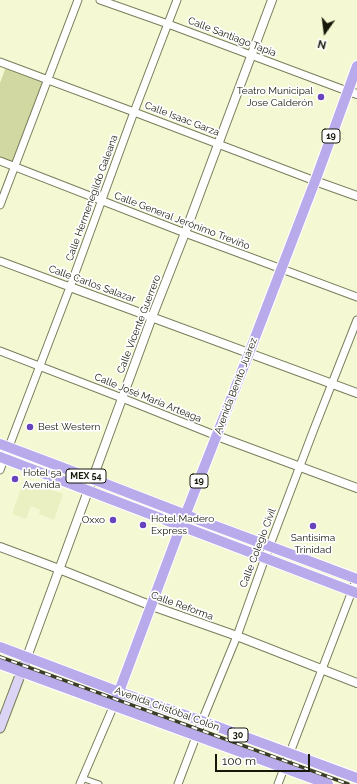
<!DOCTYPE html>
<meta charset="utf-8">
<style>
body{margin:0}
#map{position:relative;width:357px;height:784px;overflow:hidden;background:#f5f9d3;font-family:Raleway,sans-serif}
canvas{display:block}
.north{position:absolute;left:305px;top:12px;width:40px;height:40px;-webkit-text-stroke:3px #fff;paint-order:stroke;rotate:194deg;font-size:11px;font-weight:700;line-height:16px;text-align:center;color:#16180a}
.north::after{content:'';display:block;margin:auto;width:14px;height:18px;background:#16180a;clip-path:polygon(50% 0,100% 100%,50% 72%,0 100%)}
.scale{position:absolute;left:215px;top:754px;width:95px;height:18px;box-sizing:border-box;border:2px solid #16180a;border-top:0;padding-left:5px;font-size:12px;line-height:14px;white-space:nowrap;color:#16180a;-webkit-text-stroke:3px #fff;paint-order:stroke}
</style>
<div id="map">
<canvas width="357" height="784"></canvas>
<div class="north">N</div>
<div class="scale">100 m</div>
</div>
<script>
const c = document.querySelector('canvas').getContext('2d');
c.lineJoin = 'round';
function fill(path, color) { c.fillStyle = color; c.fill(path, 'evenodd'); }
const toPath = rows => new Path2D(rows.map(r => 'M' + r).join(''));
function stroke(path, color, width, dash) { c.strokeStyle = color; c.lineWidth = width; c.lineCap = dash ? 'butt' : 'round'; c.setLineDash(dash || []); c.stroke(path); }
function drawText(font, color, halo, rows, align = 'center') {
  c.font = font + ' Raleway,sans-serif'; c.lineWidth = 3.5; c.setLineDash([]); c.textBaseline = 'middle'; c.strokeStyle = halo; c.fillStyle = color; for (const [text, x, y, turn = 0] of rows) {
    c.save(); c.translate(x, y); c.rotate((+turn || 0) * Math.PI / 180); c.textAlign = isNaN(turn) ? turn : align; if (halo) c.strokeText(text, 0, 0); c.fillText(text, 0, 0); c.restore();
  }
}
const built = toPath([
 [24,480,63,494,54,520,39,514,40,510,31,506,26,519,12,514]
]);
const green = toPath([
 [7,64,48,80,14,167,0,161,0,83]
]);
const pedestrian = toPath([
 [82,778,99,784]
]);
const minor = toPath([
 [100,0,168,24,347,91],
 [0,62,134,112,315,181],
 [0,161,185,233,357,297],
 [0,205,78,0],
 [0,261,70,287],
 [0,351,122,398,217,436],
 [0,470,70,287,134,112,177,0],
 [80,784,114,705],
 [178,784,202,721,237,636,265,558,314,429,357,320],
 [278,784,357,578]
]);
const tertiary = toPath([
 [347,91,357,94],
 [315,181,357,196],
 [70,287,357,393],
 [217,436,357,488],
 [0,547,59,569,152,606,237,636,357,683],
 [27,657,152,317,185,233,272,0]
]);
const secondary = toPath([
 [0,728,27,657]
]);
const primary = toPath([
 [0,444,98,481,199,520,269,546,357,579],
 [0,457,357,593],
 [0,647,119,692,202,721,357,778],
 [0,664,328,784],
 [114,705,179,531,251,348,317,176,357,66]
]);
const rail = toPath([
 [0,657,348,784]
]);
const markers = [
 [321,97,4,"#6744bd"],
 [30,427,4,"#6744bd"],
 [15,479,4,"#6744bd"],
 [113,520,4,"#6744bd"],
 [143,525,4,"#6744bd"],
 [313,526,4,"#6744bd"]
];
const shields = [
 [331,136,18],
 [86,476,40],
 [199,481,18],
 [238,735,20]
];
const shieldNames = [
 ["19",331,136],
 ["MEX 54",86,476],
 ["19",199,481],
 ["30",238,735]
];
const streetNames = [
 ["Calle Santiago Tapia",232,37,21],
 ["Calle Isaac Garza",182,119,21],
 ["Calle Hermenegildo Galeana",92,198,-70],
 ["Calle General Jerónimo Treviño",182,221,21],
 ["Calle Carlos Salazar",92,284,20],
 ["Calle Vicente Guerrero",139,324,-69],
 ["Avenida Benito Juárez",236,386,-69],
 ["Calle José María Arteaga",148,398,22],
 ["Calle Colegio Civil",258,548,-69],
 ["Calle Reforma",182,606,20],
 ["Avenida Cristóbal Colón",167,709,20]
];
const poiNames = [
 ["Teatro Municipal",313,91,"right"],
 ["Jose Calderón",313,103,"right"],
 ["Best Western",38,427],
 ["Hotel 5a",23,473],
 ["Avenida",23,485],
 ["Hotel Madero",151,519],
 ["Express",151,531],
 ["Oxxo",105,520,"right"],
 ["Santisima",313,538,"center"],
 ["Trinidad",313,550,"center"]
];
fill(built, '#eaf0c2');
fill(green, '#d2d8a2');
stroke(pedestrian, '#797d5b', 7);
stroke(minor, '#797d5b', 9);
stroke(tertiary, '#797d5b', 10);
stroke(secondary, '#797d5b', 11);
stroke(primary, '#fff', 12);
stroke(pedestrian, '#fff', 5);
stroke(minor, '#fff', 7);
stroke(tertiary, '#fff', 8);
stroke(secondary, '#dcd4f5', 9);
stroke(primary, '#b9aaec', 10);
stroke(rail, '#3b3d2b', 3.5);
stroke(rail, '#fff', 2, [6]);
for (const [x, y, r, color] of markers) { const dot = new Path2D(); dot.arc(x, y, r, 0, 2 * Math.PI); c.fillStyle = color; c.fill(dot); stroke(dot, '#fff', 1.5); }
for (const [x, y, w] of shields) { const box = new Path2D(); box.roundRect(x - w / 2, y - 7, w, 14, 3); c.fillStyle = '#fff'; c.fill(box); stroke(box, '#16180a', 1); }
drawText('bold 9px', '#16180a', null, shieldNames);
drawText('10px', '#16180a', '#fff', streetNames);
drawText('10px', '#16180a', '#fff', poiNames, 'left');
</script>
